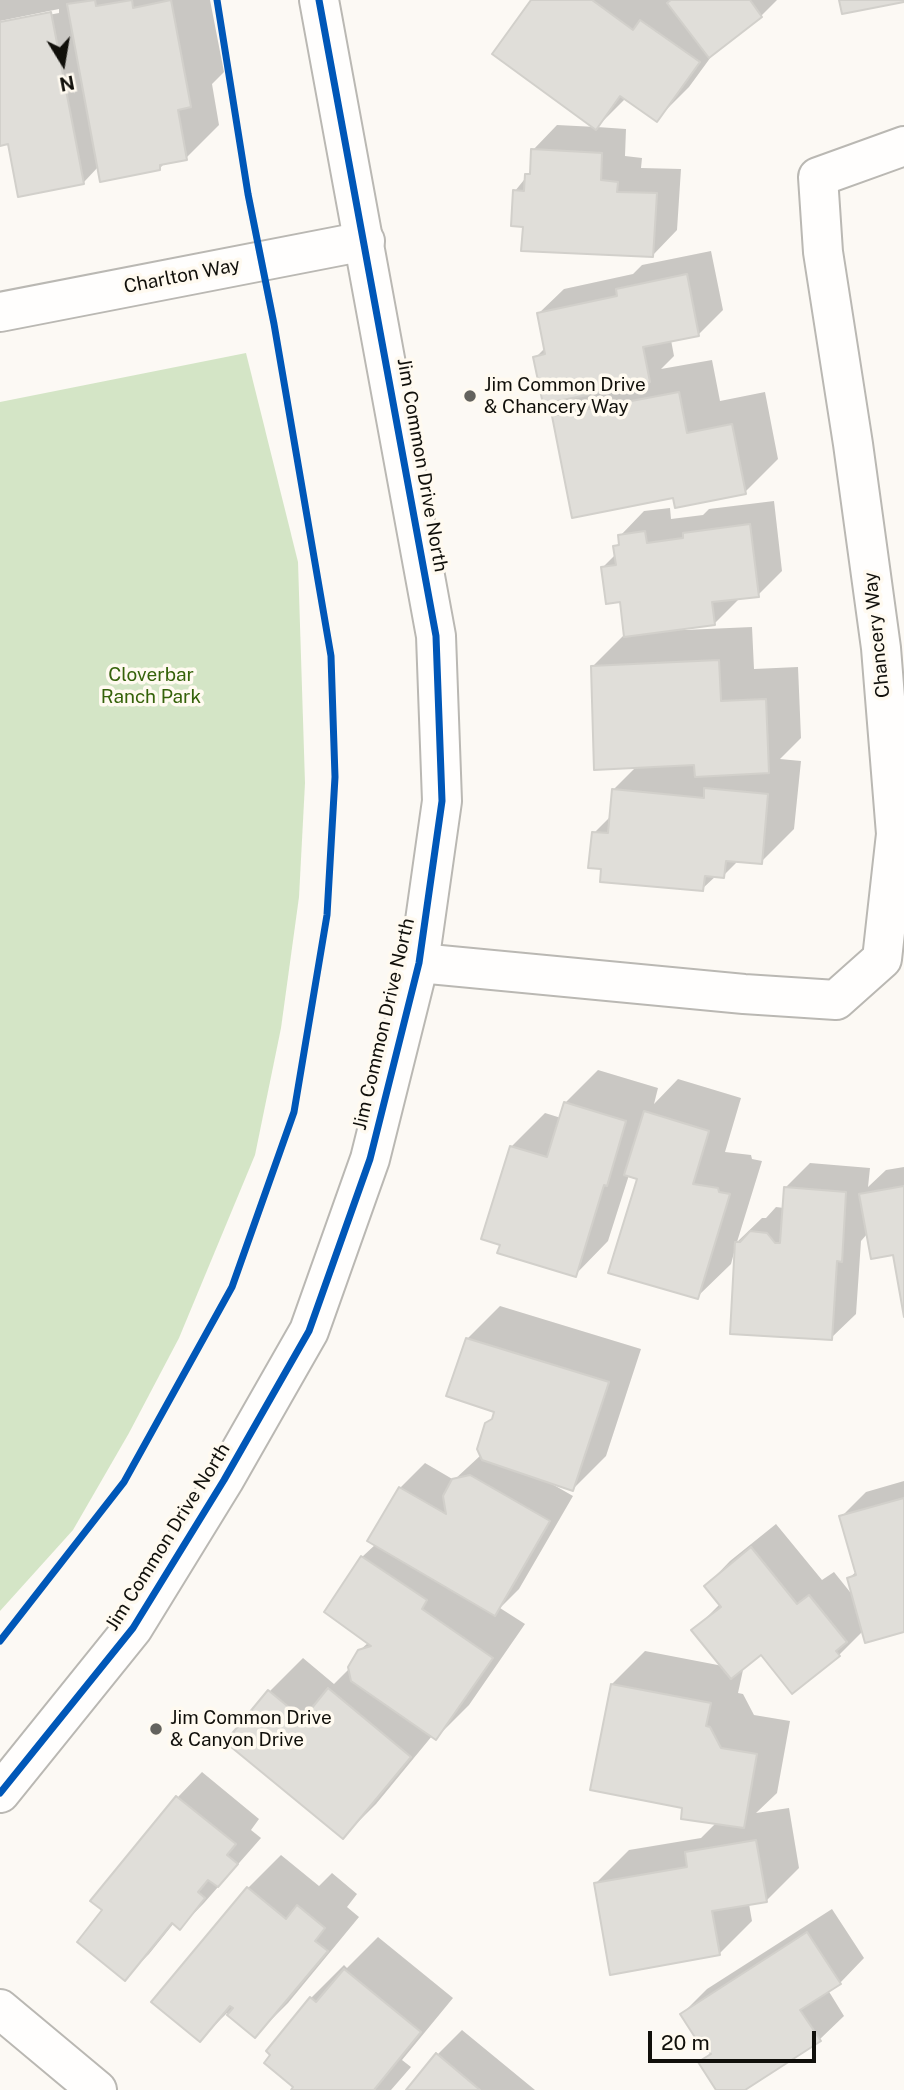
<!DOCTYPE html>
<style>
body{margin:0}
#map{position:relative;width:904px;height:2090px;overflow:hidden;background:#fcf9f4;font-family:"Public Sans",sans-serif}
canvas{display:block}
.north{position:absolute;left:28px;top:28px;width:70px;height:70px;-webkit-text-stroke:5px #fffaf0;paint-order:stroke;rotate:169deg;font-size:19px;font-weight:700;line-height:28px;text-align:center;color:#11100b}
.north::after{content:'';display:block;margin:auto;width:24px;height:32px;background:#11100b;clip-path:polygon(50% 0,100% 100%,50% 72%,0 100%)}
.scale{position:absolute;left:648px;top:2031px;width:168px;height:32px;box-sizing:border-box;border:4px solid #11100b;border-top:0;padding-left:9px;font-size:21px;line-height:24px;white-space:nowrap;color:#11100b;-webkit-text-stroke:5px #fffaf0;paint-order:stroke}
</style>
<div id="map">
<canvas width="904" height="2090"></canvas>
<div class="north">N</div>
<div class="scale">20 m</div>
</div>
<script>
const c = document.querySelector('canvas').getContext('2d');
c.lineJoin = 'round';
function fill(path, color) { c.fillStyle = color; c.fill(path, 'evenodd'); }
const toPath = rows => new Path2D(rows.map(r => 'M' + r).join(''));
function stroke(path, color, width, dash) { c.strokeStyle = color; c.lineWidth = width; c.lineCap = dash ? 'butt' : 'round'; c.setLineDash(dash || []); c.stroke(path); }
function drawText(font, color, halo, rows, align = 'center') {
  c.font = font + ' "Public Sans",sans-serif'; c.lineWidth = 7; c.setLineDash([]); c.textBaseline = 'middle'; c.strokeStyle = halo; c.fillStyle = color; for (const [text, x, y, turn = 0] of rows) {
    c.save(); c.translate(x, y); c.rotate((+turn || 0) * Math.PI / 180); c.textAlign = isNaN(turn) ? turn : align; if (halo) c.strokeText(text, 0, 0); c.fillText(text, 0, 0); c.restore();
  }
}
const green = toPath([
 [246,353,298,562,305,783,299,897,281,1028,255,1155,179,1338,129,1433,73,1530,0,1611,0,402]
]);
const shadow = toPath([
 [0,0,210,0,224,72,212,84,219,125,186,158,166,162,160,168,99,166,84,182,9,142,0,144,0,24,59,13,59,9,0,21],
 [533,0,777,0,761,16,716,50,689,87,656,120,626,98,597,127,626,129,625,156,642,158,641,168,681,169,677,230,653,255,515,191,532,170,533,150,557,125,596,127],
 [711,251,723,310,698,335,671,340,674,356,661,369,712,360,720,401,765,392,778,459,745,492,674,496,554,417,576,395,535,358,546,347,539,313,564,289,633,274,642,265],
 [774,501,782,571,758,595,739,599,714,624,684,628,684,630,752,627,754,669,798,667,801,738,780,759,801,761,794,829,761,862,739,860,723,876,717,875,702,889,603,868,594,833,611,816,613,790,637,766,593,666,625,634,621,600,603,567,616,554,615,547,620,542,620,536,644,511,670,508,671,519,703,515,709,509],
 [598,1070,658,1088,654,1104,678,1079,741,1098,725,1152,751,1155,752,1159,762,1161,737,1242,762,1218,766,1218,776,1207,784,1208,786,1187,810,1163,870,1168,868,1187,886,1170,904,1167,904,1307,895,1253,868,1233,861,1241,856,1314,831,1338,735,1249,731,1264,697,1297,639,1178,629,1175,608,1241,575,1275,511,1147,545,1113,561,1118,565,1103],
 [500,1306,641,1349,606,1456,573,1489,553,1482,552,1484,573,1496,519,1589,500,1608,525,1624,469,1705,436,1738,432,1736,376,1804,343,1837,228,1742,270,1691,303,1658,334,1684,350,1668,359,1651,369,1642,362,1557,376,1544,400,1488,425,1463,454,1480,481,1455,487,1424,495,1415,467,1339],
 [904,1481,904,1630,864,1630,839,1655,761,1653,740,1670,743,1670,738,1693,743,1694,754,1715,790,1721,777,1793,756,1813,789,1808,799,1868,766,1901,749,1904,752,1921,719,1954,596,1883,629,1850,701,1838,716,1823,684,1806,612,1684,645,1651,723,1666,694,1630,720,1604,706,1586,730,1561,776,1524,822,1580,834,1572,854,1597,849,1578,857,1571,841,1517,866,1492],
 [202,1772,259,1819,251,1830,261,1838,204,1903,180,1928,174,1923,149,1954,125,1978,105,1910,93,1901,178,1797],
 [281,1855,319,1886,332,1873,357,1894,347,1907,359,1917,288,2003,255,2036,227,2013,200,2040,154,2002,248,1888],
 [832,1909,864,1958,840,1983,828,1990,844,2016,819,2040,742,2090,719,2090,701,2063,711,2052,682,2014,707,1989],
 [378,1937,453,1998,402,2060,411,2067,391,2090,293,2090,311,1998,344,1965,347,1968],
 [462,2030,535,2090,408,2090,437,2055]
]);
const building = toPath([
 [95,0,96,6,132,0,133,8,171,0,191,107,178,110,187,160,160,165,160,170,100,182,67,4,95,0],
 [531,0,592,0,633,30,640,20,700,62,657,122,620,96,596,130,492,54,531,0],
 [671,0,750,0,762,17,709,58,667,3,671,0],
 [839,0,904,0,904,2,842,14,839,0],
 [51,12,84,184,18,197,8,144,0,146,0,22,51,12],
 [531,149,602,153,601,180,618,182,617,192,657,193,653,257,521,251,523,227,511,226,513,190,524,191,525,174,530,174,531,149],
 [687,274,699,336,643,347,650,382,543,404,533,357,545,354,537,313,617,296,616,289,687,274],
 [679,392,687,433,732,424,746,494,675,508,673,498,572,518,552,416,679,392],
 [750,524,759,597,712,602,715,625,624,637,620,602,606,604,601,567,616,565,613,546,619,545,618,535,645,531,647,543,683,538,683,533,750,524],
 [719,660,721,701,766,699,769,773,695,777,694,765,594,770,591,666,719,660],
 [704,788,768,794,762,864,726,861,724,878,705,876,703,891,600,882,601,869,588,868,592,832,608,833,612,789,704,798,704,788],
 [564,1102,626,1121,607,1186,604,1185,576,1277,497,1253,500,1245,481,1239,510,1146,547,1157,564,1102],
 [644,1111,709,1131,693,1184,718,1188,719,1192,730,1194,698,1299,608,1273,637,1179,624,1175,644,1111],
 [904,1186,904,1317,893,1255,871,1259,859,1194,904,1186],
 [784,1187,846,1192,842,1262,837,1261,832,1340,730,1334,735,1242,740,1242,750,1231,767,1233,775,1243,780,1243,784,1187],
 [466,1338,609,1382,573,1491,482,1460,477,1449,485,1423,492,1419,494,1412,446,1396,466,1338],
 [470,1475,550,1521,495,1616,367,1541,399,1487,446,1514,443,1496,452,1479,470,1475],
 [904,1498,904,1632,865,1643,847,1578,856,1575,839,1516,904,1498],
 [751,1547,797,1604,809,1595,847,1642,836,1651,840,1656,792,1694,761,1655,731,1679,691,1630,721,1607,704,1586,751,1547],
 [361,1556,427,1600,422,1609,493,1658,436,1740,351,1681,348,1667,358,1650,371,1646,324,1612,361,1556],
 [611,1684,711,1703,706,1726,710,1727,721,1748,757,1754,744,1828,681,1819,682,1808,590,1790,611,1684],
 [328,1688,411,1757,343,1839,225,1742,268,1690,303,1719,328,1688],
 [176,1796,236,1844,227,1855,238,1864,218,1887,208,1880,198,1892,205,1898,180,1930,172,1923,125,1981,77,1942,102,1910,90,1901,176,1796],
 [756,1840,767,1902,712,1911,720,1955,610,1975,594,1883,687,1867,685,1852,756,1840],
 [247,1887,286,1919,297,1905,325,1928,315,1941,328,1951,255,2038,227,2015,233,2008,230,2006,200,2042,151,2002,247,1887],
 [807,1932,841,1984,800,2010,821,2041,745,2090,716,2090,698,2062,711,2054,701,2039,698,2042,680,2014,807,1932],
 [344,1969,421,2032,374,2090,291,2090,293,2087,264,2063,270,2055,266,2051,310,1997,316,2002,344,1969],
 [436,2053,480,2090,406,2090,436,2053]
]);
const path = toPath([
 [217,0,248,194]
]);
const minor = toPath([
 [0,312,365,241],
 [419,963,744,994,836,1000,882,959,896,834,881,648,853,444,823,252,818,177,904,146],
 [0,2009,97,2090]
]);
const tertiary = toPath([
 [0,1793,133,1628,224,1480,309,1331,370,1159,419,963,442,801,436,636,319,0]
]);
const cycleway = toPath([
 [0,1641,124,1482,232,1287,294,1112,327,915,335,777,331,656,274,324,248,194,217,0],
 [0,1793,133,1628,224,1480,309,1331,370,1159,419,963,442,801,436,636,319,0]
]);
const markers = [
 [470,396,7,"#63625d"],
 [156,1729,7,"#63625d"]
];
const streetNames = [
 ["Charlton Way",182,276,-11],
 ["Jim Common Drive North",422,465,80],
 ["Chancery Way",877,635,-96],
 ["Jim Common Drive North",384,1024,-77],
 ["Jim Common Drive North",168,1537,-58]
];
const poiNames = [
 ["Jim Common Drive",484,385],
 ["& Chancery Way",484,407],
 ["Jim Common Drive",170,1718],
 ["& Canyon Drive",170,1740]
];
const parkNames = [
 ["Cloverbar",151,675],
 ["Ranch Park",151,697]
];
fill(green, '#d4e5c6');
fill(shadow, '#0003');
fill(building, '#e0ded9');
stroke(building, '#d2d0cb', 2);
stroke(minor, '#bab8b3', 42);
stroke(tertiary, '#bab8b3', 42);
stroke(path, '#dadad8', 4.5, [7, 3.5]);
stroke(minor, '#fffefd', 38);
stroke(tertiary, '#fffefd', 38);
stroke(cycleway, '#0057b8', 7);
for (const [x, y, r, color] of markers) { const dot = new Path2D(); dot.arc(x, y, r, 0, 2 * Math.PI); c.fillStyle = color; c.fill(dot); stroke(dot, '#fffaf0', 2.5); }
drawText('19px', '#11100b', '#fffaf0', streetNames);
drawText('19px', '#11100b', '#fffaf0', poiNames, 'left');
drawText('19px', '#35620a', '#fffaf0', parkNames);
</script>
